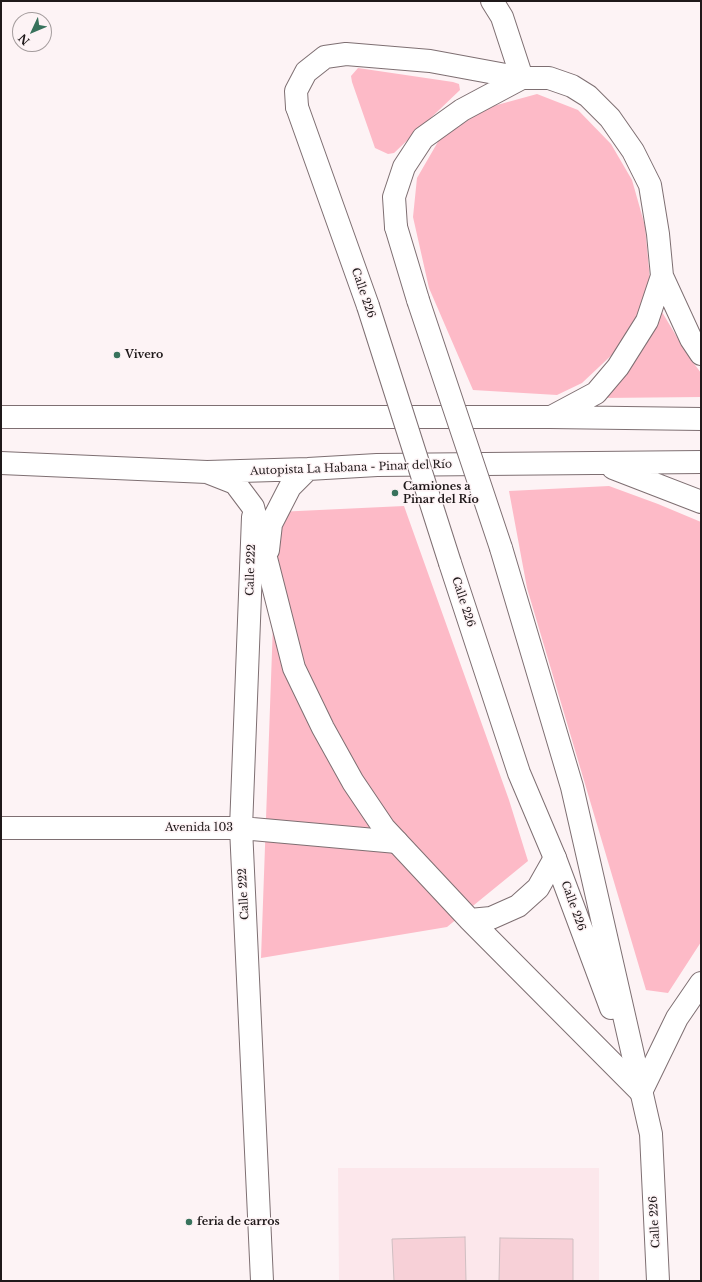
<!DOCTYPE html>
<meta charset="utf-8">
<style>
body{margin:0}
#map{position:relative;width:702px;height:1282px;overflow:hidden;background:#fdf3f5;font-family:"Libre Baskerville",serif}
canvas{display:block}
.frame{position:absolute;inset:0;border:2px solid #1f191a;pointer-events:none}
.north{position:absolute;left:12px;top:12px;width:40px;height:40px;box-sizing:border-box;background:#fdf3f5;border:1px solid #a49c9d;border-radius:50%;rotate:226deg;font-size:11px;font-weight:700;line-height:16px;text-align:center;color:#1f191a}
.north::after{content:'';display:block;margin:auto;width:14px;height:18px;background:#38725c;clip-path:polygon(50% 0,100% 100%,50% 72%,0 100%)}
</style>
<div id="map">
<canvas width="702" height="1282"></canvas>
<div class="frame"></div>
<div class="north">N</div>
</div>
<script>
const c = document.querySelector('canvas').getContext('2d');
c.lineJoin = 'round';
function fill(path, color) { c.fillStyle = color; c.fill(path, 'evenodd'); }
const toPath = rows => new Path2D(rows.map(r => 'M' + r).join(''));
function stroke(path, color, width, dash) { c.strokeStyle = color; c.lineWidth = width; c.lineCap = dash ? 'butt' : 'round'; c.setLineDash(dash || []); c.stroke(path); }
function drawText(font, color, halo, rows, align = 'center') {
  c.font = font + ' "Libre Baskerville",serif'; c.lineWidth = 3; c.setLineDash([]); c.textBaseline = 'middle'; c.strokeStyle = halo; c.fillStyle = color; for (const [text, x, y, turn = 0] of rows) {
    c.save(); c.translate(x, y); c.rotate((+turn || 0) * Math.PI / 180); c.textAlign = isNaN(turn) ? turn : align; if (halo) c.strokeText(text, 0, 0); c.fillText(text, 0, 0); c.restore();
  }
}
const built = toPath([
 [338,1168,599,1168,599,1281,339,1281]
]);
const green = toPath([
 [358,68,453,82,459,84,460,90,394,153,388,154,375,148,352,82,351,76],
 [537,94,578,110,611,144,632,180,645,226,650,280,638,317,616,351,582,383,557,395,473,390,429,288,413,217,417,178,439,140,486,108],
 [662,312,687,354,701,373,701,397,602,398],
 [609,486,658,504,701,522,701,942,668,993,646,990,527,588,509,491],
 [404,506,509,800,528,861,447,927,261,958,277,512]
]);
const building = toPath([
 [465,1237,466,1281,394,1281,392,1239,465,1237],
 [500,1238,573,1239,573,1281,499,1281,500,1238]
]);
const minor = toPath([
 [492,1,502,17,522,78],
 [253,517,241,828,262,1281],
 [1,828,241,828,397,842]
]);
const major = toPath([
 [297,107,368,306],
 [396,227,418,300],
 [501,548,572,787,651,1134,658,1281],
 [450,563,519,773,555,858,611,1008]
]);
const highway = toPath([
 [297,107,296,91,306,72,325,57,346,54,430,61,522,78,549,78,572,86,588,96,610,118,633,151,650,185,658,234,662,276,691,339,701,354],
 [396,227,394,197,404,167,423,138,462,110,522,78],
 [553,416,596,393,618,367,647,321,662,276],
 [1,417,550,417,701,419],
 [1,463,207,472,308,469,377,465,701,462],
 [613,468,701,502],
 [207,472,235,483,253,507,294,668,323,728,353,782,384,828,470,920,641,1092,677,1018,701,983],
 [268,550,271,524,290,487,308,469],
 [470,920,491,918,518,906,538,888,555,858]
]);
const majorBridge = toPath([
 [418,300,501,548],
 [368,306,450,563]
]);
const markers = [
 [117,355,4,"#38725c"],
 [395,493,4,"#38725c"],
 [189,1222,4,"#38725c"]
];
const streetNames = [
 ["Calle 226",363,293,71],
 ["Autopista La Habana - Pinar del Río",351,468,-2],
 ["Calle 222",251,570,-88],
 ["Calle 226",463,602,72],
 ["Avenida 103",199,828],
 ["Calle 222",244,894,-93],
 ["Calle 226",573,906,70],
 ["Calle 226",655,1222,-93]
];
const poiNames = [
 ["Vivero",125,355],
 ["Camiones a",403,487],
 ["Pinar del Río",403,500],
 ["feria de carros",197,1222]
];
fill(built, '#fce7eb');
fill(green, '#fdbac7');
fill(building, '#f7d0d7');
stroke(building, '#d0bfc2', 1);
stroke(minor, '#7e6f72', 24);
stroke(major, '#7e6f72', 24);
stroke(highway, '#7e6f72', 24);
stroke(minor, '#fff', 22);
stroke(major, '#fff', 22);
stroke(highway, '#fff', 22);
stroke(majorBridge, '#7e6f72', 24, []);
stroke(majorBridge, '#fff', 22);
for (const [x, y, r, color] of markers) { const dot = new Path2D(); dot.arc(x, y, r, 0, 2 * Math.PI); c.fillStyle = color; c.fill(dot); stroke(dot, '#fdf3f5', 1.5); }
drawText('11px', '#1f191a', '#fdf3f5', streetNames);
drawText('bold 11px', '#1f191a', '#fdf3f5', poiNames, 'left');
</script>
